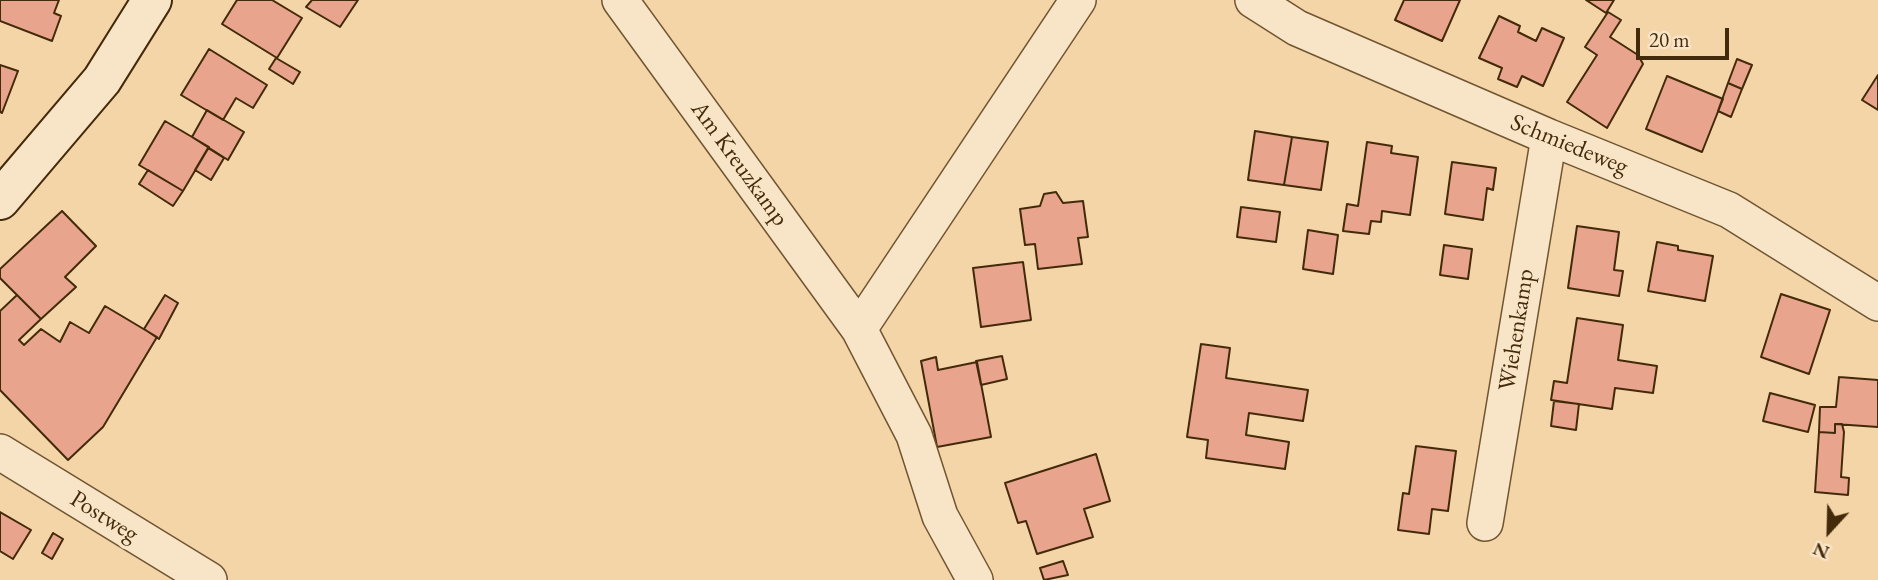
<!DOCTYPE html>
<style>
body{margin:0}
#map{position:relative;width:1878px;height:580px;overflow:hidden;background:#f4d5a7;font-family:"EB Garamond",serif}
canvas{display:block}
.north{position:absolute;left:1794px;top:496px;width:70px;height:70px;-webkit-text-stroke:5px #f8e4c6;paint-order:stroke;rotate:202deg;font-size:19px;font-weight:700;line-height:28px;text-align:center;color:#432a0a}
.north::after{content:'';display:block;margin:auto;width:24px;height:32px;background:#432a0a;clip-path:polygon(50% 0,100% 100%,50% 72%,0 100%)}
.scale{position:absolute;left:1636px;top:28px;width:93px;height:32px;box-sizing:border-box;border:4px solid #432a0a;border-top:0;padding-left:9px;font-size:21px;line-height:24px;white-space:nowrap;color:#432a0a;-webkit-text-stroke:5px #f8e4c6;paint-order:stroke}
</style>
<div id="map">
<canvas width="1878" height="580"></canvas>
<div class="north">N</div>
<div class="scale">20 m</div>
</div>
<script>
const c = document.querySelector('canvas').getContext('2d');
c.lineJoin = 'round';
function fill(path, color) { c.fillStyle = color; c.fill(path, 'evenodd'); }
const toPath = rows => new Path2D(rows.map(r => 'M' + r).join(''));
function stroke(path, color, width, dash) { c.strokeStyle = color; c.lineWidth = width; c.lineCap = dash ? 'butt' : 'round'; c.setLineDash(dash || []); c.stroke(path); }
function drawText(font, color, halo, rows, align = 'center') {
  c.font = font + ' "EB Garamond",serif'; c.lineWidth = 7; c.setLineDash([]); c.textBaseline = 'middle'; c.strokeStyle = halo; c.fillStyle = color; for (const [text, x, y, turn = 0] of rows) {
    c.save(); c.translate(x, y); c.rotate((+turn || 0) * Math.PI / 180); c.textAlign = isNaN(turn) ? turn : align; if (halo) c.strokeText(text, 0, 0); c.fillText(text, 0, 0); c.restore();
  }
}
const building = toPath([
 [0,0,59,0,54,13,61,16,52,41,0,21,0,0],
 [237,0,272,0,302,18,277,58,222,24,237,0],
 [312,0,358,0,340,27,306,7,312,0],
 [1404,0,1460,0,1442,41,1395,20,1404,0],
 [1586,0,1614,0,1606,13,1586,0],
 [1608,12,1621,20,1610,37,1638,55,1643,64,1607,128,1567,102,1597,55,1585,47,1608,12],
 [1499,16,1520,26,1518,32,1536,41,1542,28,1564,38,1543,86,1522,76,1517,87,1498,79,1502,68,1479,58,1499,16],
 [209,49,267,85,253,108,236,98,223,120,181,95,209,49],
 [276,58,300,72,293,84,269,69,276,58],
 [1737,59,1752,65,1742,89,1728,83,1737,59],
 [0,65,18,71,2,113,0,112,0,65],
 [1878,75,1878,110,1862,100,1878,75],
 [1667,76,1723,99,1702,152,1646,129,1667,76],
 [1728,83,1742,89,1731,117,1718,111,1728,83],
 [207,110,244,132,228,160,192,137,207,110],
 [165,121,209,147,183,191,139,165,165,121],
 [1255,131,1292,137,1284,185,1248,180,1255,131],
 [1292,137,1328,142,1321,190,1284,185,1292,137],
 [1367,142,1392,146,1391,153,1418,157,1410,215,1382,211,1381,222,1371,221,1369,234,1343,231,1347,204,1358,206,1367,142],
 [208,148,224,158,211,180,195,170,208,148],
 [1452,162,1496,168,1493,190,1487,188,1483,220,1445,214,1452,162],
 [148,170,183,191,173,206,139,184,148,170],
 [1056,192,1063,203,1083,201,1088,237,1078,238,1082,264,1038,269,1035,244,1025,245,1020,209,1040,206,1044,194,1056,192],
 [1241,207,1280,212,1276,242,1237,237,1241,207],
 [62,211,96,246,65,277,76,287,41,319,0,278,0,269,62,211],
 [1577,226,1619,232,1614,270,1623,271,1619,296,1568,288,1577,226],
 [1308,230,1338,235,1333,274,1303,269,1308,230],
 [1657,242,1678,246,1678,250,1713,256,1705,301,1648,291,1657,242],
 [1444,245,1472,249,1468,279,1440,275,1444,245],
 [1023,262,1031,320,981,327,973,268,1023,262],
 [1781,294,1830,310,1809,374,1761,357,1781,294],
 [17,295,41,319,19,340,24,345,41,329,60,342,70,322,89,333,105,306,157,337,103,427,68,460,0,390,0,311,17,295],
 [165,295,178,303,159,339,144,329,165,295],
 [1577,318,1623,325,1618,360,1657,366,1653,393,1615,388,1612,409,1551,400,1554,381,1567,383,1577,318],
 [1201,344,1230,348,1226,378,1308,390,1303,421,1249,413,1246,435,1289,442,1285,469,1206,458,1208,440,1187,437,1201,344],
 [1002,356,1007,379,981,385,976,361,1002,356],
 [936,357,938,370,977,362,991,437,937,447,921,361,936,357],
 [1839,377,1878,380,1878,427,1835,424,1835,433,1819,432,1820,407,1836,407,1839,377],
 [1770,393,1815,405,1808,432,1763,421,1770,393],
 [1554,401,1579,404,1576,430,1551,426,1554,401],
 [1835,424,1842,424,1844,432,1841,477,1849,478,1848,495,1815,492,1819,432,1835,433,1835,424],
 [1416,446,1456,451,1448,511,1432,509,1429,534,1398,530,1403,493,1409,494,1416,446],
 [1096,454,1110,501,1084,509,1093,537,1037,554,1026,521,1018,523,1005,483,1096,454],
 [0,512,31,530,13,559,0,551,0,512],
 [53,533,63,539,52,559,42,553,53,533],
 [1063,561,1068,575,1044,580,1040,568,1063,561]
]);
const street = toPath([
 [620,0,859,329,914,435,940,516,975,580],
 [1253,0,1297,28,1549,137,1729,210,1878,303],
 [859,329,1078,0],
 [0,452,209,580],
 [1485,523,1549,137]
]);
const secondary = toPath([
 [0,200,102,80,152,0]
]);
const streetNames = [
 ["Schmiedeweg",1569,145,22],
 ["Am Kreuzkamp",739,164,54],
 ["Wiehenkamp",1517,330,-81],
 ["Postweg",104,517,32]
];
fill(building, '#e8a48c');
stroke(building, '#432a0a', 2);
stroke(street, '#6f5531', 38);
stroke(secondary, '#432a0a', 42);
stroke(street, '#f8e4c6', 35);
stroke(secondary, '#f8e4c6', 38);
drawText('24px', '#432a0a', '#f8e4c6', streetNames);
</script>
